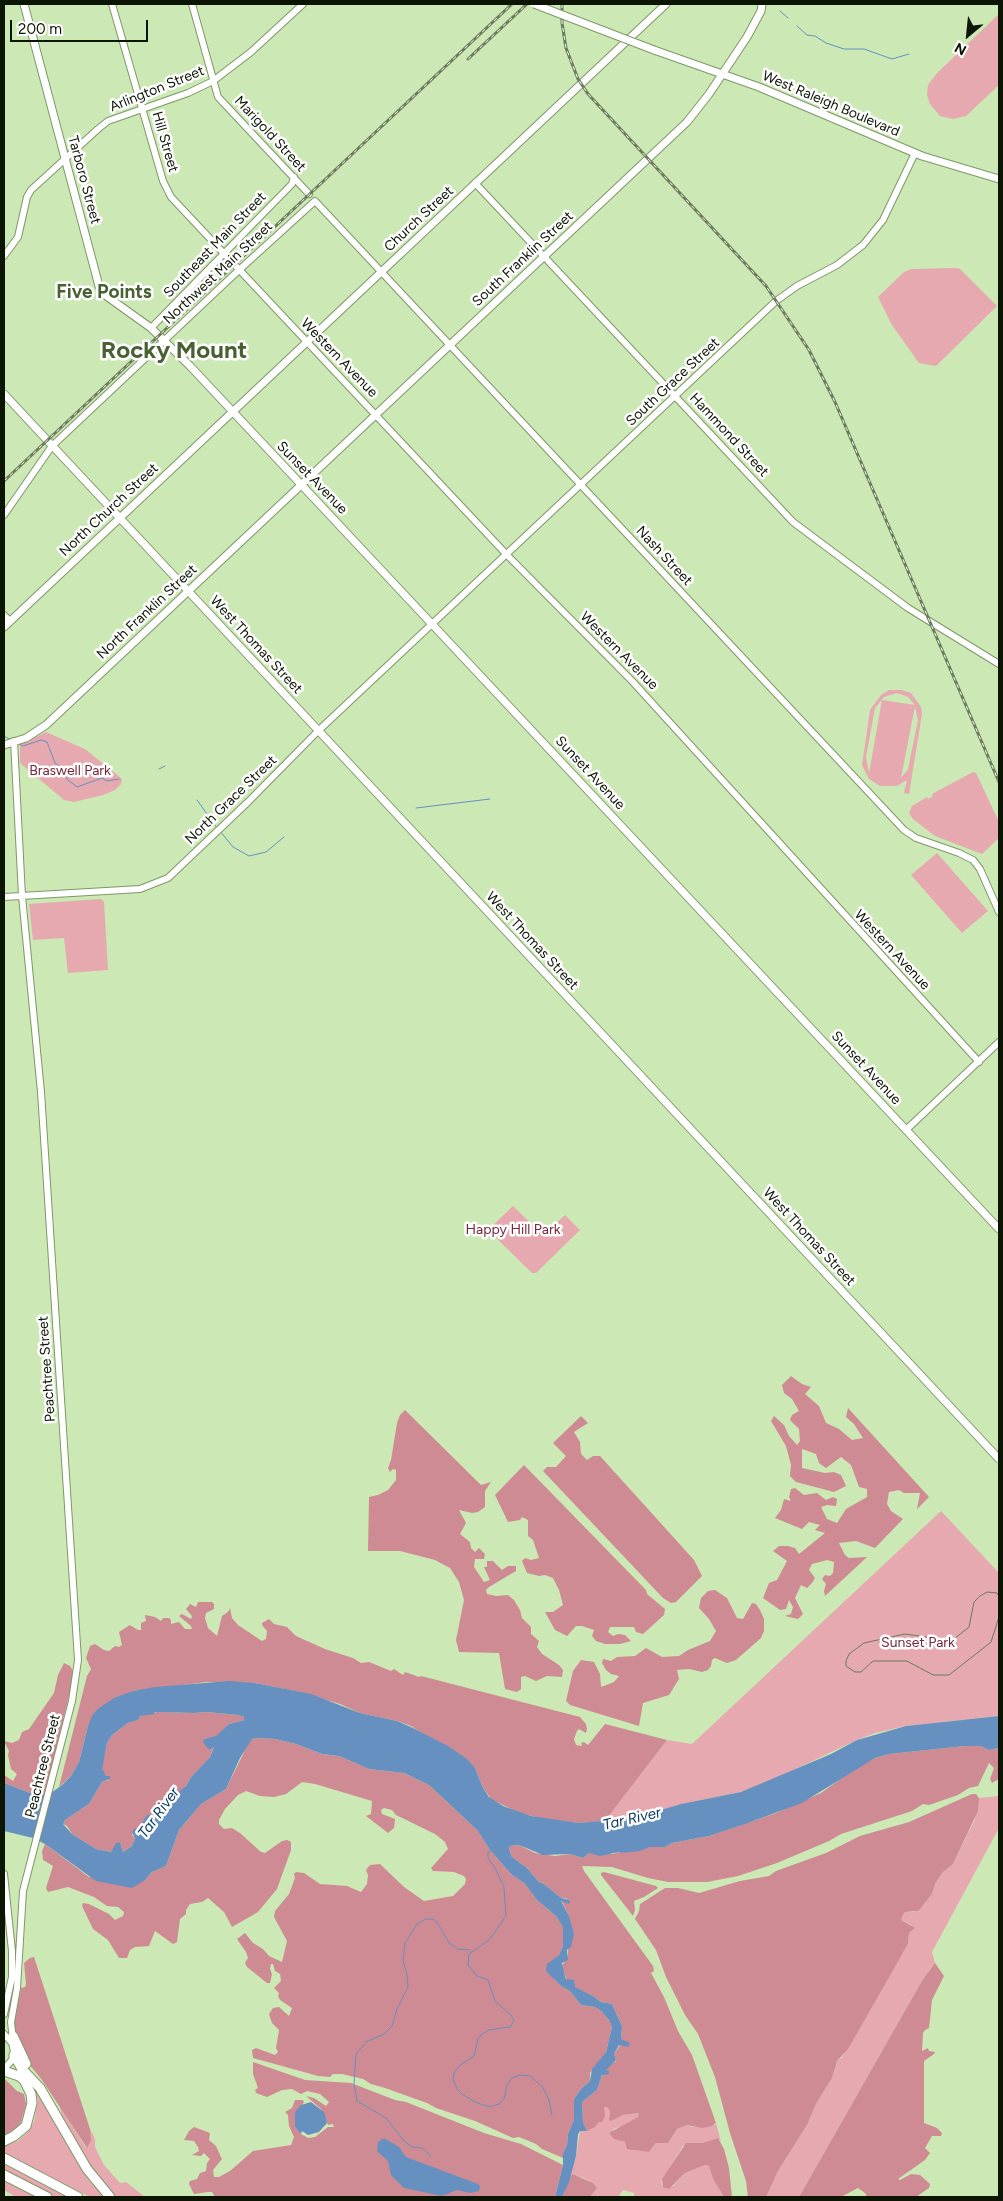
<!DOCTYPE html>
<style>
body{margin:0}
#map{position:relative;width:1003px;height:2201px;overflow:hidden;background:#cce8b5;font-family:Figtree,sans-serif}
canvas{display:block}
.frame{position:absolute;inset:0;border:5px solid #0c1504;pointer-events:none}
.north{position:absolute;left:943px;top:10px;width:50px;height:50px;-webkit-text-stroke:4px #fff;paint-order:stroke;rotate:208deg;font-size:14px;font-weight:700;line-height:20px;text-align:center;color:#0c1504}
.north::after{content:'';display:block;margin:auto;width:18px;height:22px;background:#0c1504;clip-path:polygon(50% 0,100% 100%,50% 72%,0 100%)}
.scale{position:absolute;left:10px;top:20px;width:138px;height:22px;box-sizing:border-box;border:2px solid #0c1504;border-top:0;padding-left:6px;font-size:15px;line-height:18px;white-space:nowrap;color:#0c1504;-webkit-text-stroke:4px #fff;paint-order:stroke}
</style>
<div id="map">
<canvas width="1003" height="2201"></canvas>
<div class="frame"></div>
<div class="north">N</div>
<div class="scale">200 m</div>
</div>
<script>
const c = document.querySelector('canvas').getContext('2d');
c.lineJoin = 'round';
function fill(path, color) { c.fillStyle = color; c.fill(path, 'evenodd'); }
const toPath = rows => new Path2D(rows.map(r => 'M' + r).join(''));
function stroke(path, color, width, dash) { c.strokeStyle = color; c.lineWidth = width; c.lineCap = dash ? 'butt' : 'round'; c.setLineDash(dash || []); c.stroke(path); }
function drawText(font, color, halo, rows, align = 'center') {
  c.font = font + ' Figtree,sans-serif'; c.lineWidth = 5; c.setLineDash([]); c.textBaseline = 'middle'; c.strokeStyle = halo; c.fillStyle = color; for (const [text, x, y, turn = 0] of rows) {
    c.save(); c.translate(x, y); c.rotate((+turn || 0) * Math.PI / 180); c.textAlign = isNaN(turn) ? turn : align; if (halo) c.strokeText(text, 0, 0); c.fillText(text, 0, 0); c.restore();
  }
}
const green = toPath([
 [999,14,999,85,966,116,953,119,940,116,930,104,927,95,928,85,937,73],
 [955,268,960,269,997,306,936,366,919,363,892,325,878,297,904,272,911,269],
 [889,690,901,690,911,693,921,707,922,714,909,794,904,793,907,780,897,786,880,786,869,779,862,765,870,710,881,695],
 [897,693,908,697,915,705,882,700,869,773,866,757,875,708,884,697],
 [915,706,918,720,908,769,901,778],
 [46,732,85,749,122,779,121,784,115,790,103,795,74,802,64,800,20,763,20,745],
 [973,772,976,773,999,822,999,838,982,854,935,836,913,819,909,813,912,806,927,797,928,799,933,796,932,794],
 [937,853,988,911,962,933,911,875],
 [101,899,104,902,108,970,68,973,64,938,33,940,29,904],
 [513,1206,543,1235,565,1215,580,1230,536,1273,532,1273,488,1230],
 [941,1511,999,1573,999,1716,906,1726,875,1733,857,1740,766,1783,741,1792,681,1804,640,1817,605,1821,667,1740,692,1744],
 [999,1796,999,1828,932,1952,935,1963,923,1979,799,2197,766,2197,778,2171,807,2125,816,2104,832,2078,837,2061,842,2057,908,1944,909,1933,913,1930,911,1925,901,1920,903,1915,905,1912,914,1912,925,1903,932,1894,935,1884,942,1873,953,1864,975,1819,979,1798],
 [26,2075,42,2099,41,2100,64,2135,83,2171,90,2182,107,2197,90,2197,4,2153,4,2146,18,2141,27,2133,34,2122,38,2100,35,2090,33,2090],
 [60,2106,86,2148,90,2129,95,2139,95,2147,104,2165,120,2183,126,2182,145,2197,114,2197,90,2169,62,2118],
 [604,2107,607,2107,610,2111,609,2120,623,2115,639,2113,638,2117,623,2126,613,2129,621,2141,625,2142,626,2145,652,2149,656,2143,668,2143,677,2129,687,2125,694,2127,715,2125,716,2123,721,2142,718,2138,702,2143,683,2146,661,2182,663,2187,673,2186,685,2173,705,2165,709,2166,713,2179,724,2197,634,2197,634,2193,623,2190,618,2197,590,2197,596,2188,593,2183,584,2178,573,2174,570,2176,576,2156,580,2131,589,2130,599,2122,604,2112],
 [4,2162,71,2197,55,2197,4,2170],
 [4,2181,36,2197,16,2197,4,2190]
]);
const forest = toPath([
 [791,1376,802,1384,811,1387,805,1394,819,1406,826,1423,839,1429,852,1440,863,1438,854,1424,846,1417,848,1408,929,1497,917,1509,920,1493,904,1493,899,1490,889,1492,887,1504,891,1511,903,1519,875,1548,856,1541,839,1543,845,1555,849,1558,867,1557,825,1596,824,1591,826,1584,822,1579,825,1575,830,1576,833,1573,834,1562,827,1560,812,1564,809,1570,815,1578,812,1583,807,1588,801,1585,795,1598,803,1614,798,1619,785,1616,791,1614,793,1607,789,1600,786,1609,780,1610,763,1598,769,1583,777,1580,787,1561,773,1551,779,1546,788,1546,795,1548,799,1554,825,1533,815,1530,820,1525,809,1522,802,1529,775,1518,781,1510,784,1499,791,1501,789,1497,791,1489,795,1488,804,1495,817,1493,826,1500,833,1497,837,1499,836,1506,827,1505,821,1507,827,1519,837,1523,846,1509,867,1497,867,1489,859,1487,851,1465,841,1457,826,1468,819,1463,816,1454,802,1449,802,1468,825,1473,834,1472,841,1475,846,1486,834,1492,796,1482,790,1476,791,1465,786,1446,771,1421,774,1416,784,1425,789,1436,797,1445,800,1441,799,1429,790,1420,792,1415,799,1411,792,1399,784,1393,782,1385],
 [405,1410,481,1485,491,1482,485,1491,485,1507,478,1512,472,1513,459,1510,466,1523,460,1534,470,1542,471,1548,475,1552,479,1548,485,1554,484,1559,475,1559,474,1567,484,1582,490,1580,484,1567,487,1567,487,1561,493,1561,502,1570,508,1566,516,1566,516,1571,489,1587,486,1590,487,1594,496,1596,508,1595,514,1600,520,1610,522,1618,531,1627,531,1634,539,1641,537,1647,542,1654,559,1665,563,1670,562,1677,547,1676,536,1681,525,1676,521,1677,521,1689,517,1692,505,1689,499,1653,459,1652,456,1640,464,1600,459,1582,450,1568,435,1560,400,1551,368,1551,369,1497,378,1495,388,1490,396,1480,396,1470,393,1469,390,1472,388,1468,391,1460,397,1423,400,1415],
 [581,1416,588,1423,574,1432,580,1442,581,1454,587,1460,593,1456,600,1456,694,1560,702,1576,676,1602,671,1603,663,1598,543,1471,547,1467,556,1467,566,1456,553,1443],
 [524,1465,646,1590,647,1594,665,1609,664,1615,643,1634,636,1632,634,1627,610,1627,608,1632,613,1636,618,1634,625,1635,631,1641,620,1644,605,1644,596,1641,592,1636,594,1630,582,1626,576,1626,567,1636,555,1630,545,1612,553,1612,563,1605,559,1590,553,1578,545,1575,539,1576,527,1573,522,1561,525,1558,531,1560,539,1558,533,1540,528,1536,528,1520,522,1517,520,1520,508,1522,495,1495],
 [715,1590,727,1598,737,1618,743,1619,752,1603,756,1604,760,1610,764,1619,764,1631,761,1638,736,1660,727,1663,715,1658,712,1660,711,1666,708,1670,702,1672,689,1669,677,1670,679,1679,669,1695,643,1703,639,1726,570,1705,566,1701,573,1671,581,1660,594,1662,600,1674,601,1687,614,1682,619,1676,611,1674,606,1670,602,1663,603,1659,611,1661,617,1657,635,1656,646,1648,662,1657,679,1656,688,1650,710,1641,716,1631,709,1619,699,1608,701,1598,708,1591],
 [198,1602,212,1602,214,1604,214,1609,206,1613,205,1618,208,1628,217,1636,222,1616,228,1612,230,1608,232,1618,238,1625,262,1641,266,1639,267,1631,262,1625,262,1623,269,1619,274,1624,287,1627,296,1636,325,1649,353,1658,361,1663,369,1662,391,1671,394,1669,403,1675,405,1672,419,1677,421,1676,580,1717,586,1724,587,1729,586,1733,579,1729,577,1731,574,1739,576,1745,582,1746,581,1743,584,1742,588,1745,605,1724,667,1740,605,1821,579,1823,544,1819,520,1813,492,1800,483,1788,475,1768,411,1726,397,1721,360,1713,340,1704,299,1692,255,1683,207,1682,133,1691,88,1726,79,1762,71,1776,59,1787,87,1676,91,1669,86,1658,90,1646,95,1644,104,1650,109,1651,115,1646,119,1647,122,1645,119,1632,130,1625,138,1630,141,1630,141,1623,146,1621,145,1615,155,1617,161,1621,163,1618,169,1618,171,1620,171,1624,179,1622,185,1629,192,1629,191,1626,179,1616,182,1614,191,1619,192,1616,186,1609,190,1604,196,1607],
 [64,1663,70,1666,73,1671,72,1683,45,1795,38,1796,4,1783,4,1775,13,1781,17,1774,11,1769,8,1755,9,1751,4,1741,12,1743,19,1740,22,1732,29,1729,54,1693,58,1675],
 [157,1712,194,1713,207,1712,238,1715,244,1717,244,1720,229,1724,216,1737,204,1739,209,1750,214,1746,210,1757,191,1777,186,1786,162,1806,158,1815,143,1821,142,1833,132,1834,135,1839,132,1846,123,1852,120,1842,111,1852,96,1849,72,1834,67,1826,63,1824,65,1820,89,1804,102,1782,109,1780,110,1776,104,1776,101,1770,107,1743,112,1735,128,1723,138,1720,140,1716],
 [259,1738,275,1739,296,1744,322,1754,339,1756,369,1769,404,1773,429,1785,478,1831,490,1850,512,1875,524,1883,537,1900,556,1916,563,1927,564,1935,563,1946,559,1955,547,1965,554,1979,561,1986,570,1991,581,2005,595,2007,601,2011,609,2020,612,2027,606,2052,590,2073,590,2081,581,2089,574,2099,574,2120,568,2134,567,2145,563,2158,542,2149,536,2144,519,2137,513,2138,475,2121,436,2108,427,2103,385,2088,371,2084,363,2079,342,2074,333,2074,330,2077,318,2076,253,2058,252,2050,256,2048,275,2055,278,2052,276,2048,279,2030,272,2023,269,2014,273,2008,279,2007,289,2016,292,2008,280,2000,278,1996,279,1993,274,1988,281,1981,280,1974,275,1971,273,1964,271,1964,270,1969,272,1974,270,1983,267,1983,247,1967,245,1963,248,1958,246,1952,237,1939,245,1933,253,1943,263,1949,269,1956,282,1962,287,1941,274,1917,275,1911,289,1894,295,1878,294,1874,296,1872,304,1873,320,1884,347,1886,361,1892,367,1884,368,1875,366,1870,370,1865,380,1864,404,1887,424,1901,453,1896,465,1884,466,1879,464,1876,454,1872,433,1871,431,1868,448,1849,445,1842,435,1834,396,1815,392,1810,384,1808,381,1810,382,1814,395,1819,394,1828,388,1833,366,1816,371,1814,372,1801,315,1784,302,1782,286,1794,274,1797,260,1796,246,1791,238,1795,225,1809,219,1820,219,1824,224,1829,232,1828,240,1833,261,1852,265,1853,282,1841,287,1840,291,1842,291,1850,277,1889,258,1912,232,1927,224,1912,208,1898,202,1902,190,1904,186,1910,186,1914,180,1919,177,1942,173,1944,155,1931,149,1946,135,1947,130,1950,127,1958,119,1958,108,1940,93,1929,82,1906,83,1903,89,1904,109,1914,115,1920,123,1916,124,1912,118,1907,107,1906,94,1897,68,1887,48,1892,46,1888,53,1866,43,1860,42,1851,45,1844,89,1877,145,1880,152,1872,166,1866,179,1830,201,1804,226,1789,248,1744,252,1739],
 [965,1746,981,1746,989,1750,999,1748,999,1779,992,1783,990,1779,994,1768,989,1763,978,1786,969,1788,958,1795,929,1805,923,1804,912,1811,841,1834,829,1841,777,1863,738,1876,707,1882,668,1882,648,1878,612,1867,582,1866,584,1871,653,1966,654,1971,651,1973,664,1997,678,2031,692,2055,716,2123,712,2126,702,2128,687,2125,677,2129,668,2143,656,2143,649,2152,627,2149,625,2142,614,2139,609,2133,638,2117,639,2113,623,2115,611,2121,609,2120,610,2111,607,2107,604,2107,605,2116,602,2122,599,2122,595,2127,587,2131,583,2122,582,2102,597,2090,601,2078,607,2067,616,2061,614,2054,620,2045,625,2042,621,2039,622,2026,612,2004,601,2002,593,1996,574,1987,566,1978,562,1966,568,1955,569,1916,561,1900,568,1899,560,1897,544,1884,539,1882,527,1868,512,1857,509,1849,510,1846,519,1845,535,1853,555,1856,570,1854,583,1858,589,1853,613,1854,619,1852,621,1853,650,1847,665,1847,672,1843,709,1836,776,1813,821,1793,853,1770,875,1758,889,1754],
 [972,1794,976,1794,979,1798,978,1811,953,1864,942,1873,935,1884,932,1894,920,1909,917,1911,905,1912,903,1915,901,1920,915,1928,909,1933,908,1944,848,2049,837,2061,832,2078,816,2104,807,2125,778,2171,766,2197,748,2197,746,2181,730,2133,715,2077,698,2034,685,2015,666,1977,656,1950,635,1919,639,1911,640,1904,665,1888,678,1888,699,1893,740,1881,769,1876,776,1871,826,1853,860,1836,909,1822],
 [604,1872,656,1886,658,1888,644,1897,634,1901,635,1910,633,1916,601,1875,601,1873],
 [34,1957,90,2129,91,2140,87,2148,42,2080,29,2064,10,2048,21,1988,25,1987,26,1984,24,1963,30,1958],
 [935,1963,944,1976,932,2000,929,2028,925,2030,923,2033,922,2051,928,2048,929,2051,935,2052,934,2054,924,2061,924,2123,937,2128,942,2133,941,2136,932,2136,925,2148,930,2153,925,2160,898,2179,900,2180,911,2174,920,2175,930,2184,929,2188,916,2197,867,2197,865,2193,858,2188,841,2197,799,2197,923,1979],
 [253,2062,305,2080,351,2083,395,2100,406,2102,484,2133,521,2144,563,2165,555,2197,215,2197,212,2192,208,2192,194,2194,189,2184,190,2181,197,2179,200,2173,206,2171,207,2163,210,2159,204,2153,201,2156,192,2155,199,2151,198,2147,194,2141,184,2140,189,2131,194,2127,210,2133,209,2140,216,2146,220,2155,222,2159,213,2170,214,2177,219,2177,230,2171,253,2151,291,2145,294,2137,289,2126,288,2115,285,2112,292,2108,295,2100,303,2100,304,2102,295,2116,295,2127,301,2134,308,2138,315,2137,328,2127,334,2127,333,2124,328,2125,321,2109,306,2096,314,2098,326,2106,329,2102,320,2094,307,2091,301,2094,292,2089,282,2090,267,2097,256,2093,255,2090,258,2088,253,2074],
 [4,2078,17,2091,24,2094,26,2104,21,2122,17,2128,4,2135],
 [718,2138,724,2149,729,2168,732,2197,724,2197,713,2179,709,2166,705,2165,685,2173,669,2189,663,2187,662,2179,686,2143,702,2143],
 [573,2174,593,2183,597,2188,590,2197,562,2197,570,2176]
]);
const water = toPath([
 [229,1681,255,1683,311,1694,360,1713,397,1721,411,1727,448,1746,467,1759,475,1768,483,1788,489,1797,503,1806,531,1816,579,1823,634,1818,681,1804,741,1792,831,1754,857,1740,906,1726,999,1716,999,1748,989,1750,981,1746,965,1746,889,1754,875,1758,802,1803,745,1824,709,1836,672,1843,665,1847,650,1847,640,1851,621,1853,619,1852,600,1856,589,1853,583,1858,570,1854,543,1855,519,1845,510,1846,509,1849,512,1857,527,1868,539,1882,544,1884,560,1897,570,1901,569,1904,561,1901,569,1916,574,1934,571,1947,567,1950,568,1960,562,1963,565,1976,566,1979,574,1980,575,1987,593,1996,601,2002,612,2004,622,2026,621,2039,630,2043,628,2047,619,2045,614,2054,616,2060,606,2070,609,2071,609,2074,602,2075,597,2090,582,2102,583,2122,587,2131,580,2131,578,2134,576,2156,569,2182,562,2197,555,2197,563,2165,563,2154,567,2145,568,2134,574,2120,574,2099,581,2089,590,2081,592,2069,606,2052,612,2027,609,2020,601,2011,595,2007,581,2005,570,1991,561,1986,546,1971,547,1964,559,1955,563,1946,563,1927,556,1916,537,1900,524,1883,512,1875,490,1850,478,1831,429,1785,404,1773,369,1769,339,1756,322,1754,296,1744,275,1739,259,1738,252,1739,240,1758,226,1789,201,1804,179,1830,166,1866,152,1872,145,1880,132,1888,96,1881,45,1844,33,1838,4,1831,4,1783,38,1796,51,1793,62,1785,71,1776,79,1762,88,1726,93,1714,99,1708,114,1698,133,1691,155,1687],
 [155,1712,194,1713,207,1712,238,1715,244,1717,244,1720,229,1724,216,1736,204,1739,203,1742,209,1750,214,1747,210,1757,191,1777,186,1786,165,1802,158,1815,147,1815,141,1824,142,1833,136,1828,132,1831,135,1839,132,1846,123,1852,120,1842,116,1843,111,1852,96,1849,72,1834,63,1824,65,1820,89,1804,102,1782,110,1779,110,1776,105,1776,104,1771,102,1770,107,1743,112,1735,128,1723,138,1720,140,1716,154,1714],
 [311,2102,324,2112,327,2123,319,2132,308,2135,302,2131,301,2134,295,2127,295,2112,301,2105],
 [384,2138,399,2147,406,2157,478,2184,480,2186,479,2191,470,2193,457,2190,442,2196,404,2188,391,2175,388,2161,377,2151,378,2142]
]);
const stream = toPath([
 [780,11,788,18],
 [797,26,807,35,815,36,826,43,844,49,864,49,892,59,909,54],
 [4,736,11,740],
 [19,744,23,746,41,740,47,742,55,763,62,768,67,779,77,787,102,778,107,781,119,779],
 [159,769,165,766],
 [197,800,217,828],
 [416,808,490,799],
 [220,831,233,847,249,856,266,852,284,837],
 [492,1850,488,1853,488,1858,495,1868,504,1887,506,1916,490,1939,469,1954,468,1965,477,1976,488,1980,495,2001,511,2015,514,2021,510,2027,489,2030,482,2034,478,2039,474,2056,459,2066,454,2073,453,2079,457,2089,462,2094,475,2102,490,2107,499,2104,504,2099,507,2085,512,2078,520,2075,530,2076,542,2086,549,2100,552,2115],
 [431,2156,422,2148,412,2147,404,2141,386,2118,357,2101,354,2084,356,2054,366,2042,384,2034,392,2026,397,2009,408,1987,407,1974,403,1961,405,1943,417,1924,426,1919,433,1919,437,1922,449,1943,458,1949,470,1950]
]);
const secondary = toPath([
 [112,4,163,181,171,197,507,555,632,681,979,1062],
 [192,4,218,97,309,194],
 [475,183,793,522,908,608,999,664],
 [4,256,18,237,27,197,31,190,98,129,108,121,188,93,213,81,251,52,303,4],
 [151,328,292,184,294,177],
 [4,515,52,446,239,270,315,201,904,830,916,838,959,853,973,860,980,869,999,912],
 [4,615,10,621],
 [4,897,140,889,168,878,248,802,318,731,776,301,797,286,837,265,863,245,883,220,915,153],
 [907,1129,999,1042],
 [4,1874,12,1951,12,1977,4,2014],
 [4,2034,12,2043,14,2051,12,2060,4,2069],
 [13,2040,11,2022,17,1988,23,1891,72,1701,78,1660,41,1092,22,896,14,741]
]);
const primary = toPath([
 [24,4,99,286,105,295,151,328,190,366,999,1229],
 [654,50,759,87,922,156,999,179],
 [4,394,999,1459],
 [4,627,666,4],
 [4,745,26,738,46,725,687,122,709,94,747,37,761,11,762,4]
]);
const highway = toPath([
 [13,2036,26,2064],
 [14,2055,22,2069,40,2088,87,2169,110,2197],
 [4,2071,19,2076,24,2080,31,2094,32,2103,26,2126,14,2136,4,2141],
 [4,2158,78,2197],
 [4,2175,47,2197]
]);
const tram = toPath([
 [999,1596,997,1593,987,1592,980,1596,974,1602,969,1627,954,1639,947,1640,905,1634,864,1643,849,1654,846,1661,846,1666,855,1672,861,1672,873,1661,907,1661,933,1675,949,1675,991,1642,999,1617]
]);
const rail = toPath([
 [562,4,562,23,566,48,578,79,588,94,766,286,809,350,835,402,999,782],
 [468,59,527,4],
 [4,481,512,4]
]);
const primaryBridge = toPath([
 [534,4,654,50]
]);
const streetNames = [
 ["Arlington Street",157,89,-22],
 ["West Raleigh Boulevard",831,104,23],
 ["Marigold Street",270,134,47],
 ["Hill Street",165,142,74],
 ["Tarboro Street",84,180,75],
 ["Church Street",419,219,-43],
 ["Southeast Main Street",215,245,-46],
 ["South Franklin Street",523,259,-43],
 ["Northwest Main Street",218,273,-43],
 ["Western Avenue",339,358,46],
 ["South Grace Street",673,382,-43],
 ["Hammond Street",729,435,47],
 ["Sunset Avenue",312,478,46],
 ["North Church Street",109,510,-43],
 ["Nash Street",664,556,47],
 ["North Franklin Street",147,612,-43],
 ["West Thomas Street",256,645,47],
 ["Western Avenue",619,651,45],
 ["Sunset Avenue",590,773,47],
 ["North Grace Street",231,800,-44],
 ["West Thomas Street",532,941,47],
 ["Western Avenue",892,950,47],
 ["Sunset Avenue",866,1068,47],
 ["West Thomas Street",809,1237,47],
 ["Peachtree Street",47,1369,-94],
 ["Peachtree Street",43,1766,-76]
];
const parkNames = [
 ["Braswell Park",70,771],
 ["Happy Hill Park",513,1230],
 ["Sunset Park",918,1643]
];
const waterNames = [
 ["Tar River",159,1813,-54],
 ["Tar River",632,1819,-13]
];
const districtNames = [
 ["Five Points",104,292]
];
const townNames = [
 ["Rocky Mount",174,351]
];
fill(green, '#e6a9b0');
fill(forest, '#cf8b93');
fill(water, '#6690bf');
stroke(stream, '#6690bf', 1);
stroke(secondary, '#7e9868', 8);
stroke(primary, '#7e9868', 9);
stroke(highway, '#7e9868', 11);
stroke(secondary, '#fff', 6);
stroke(primary, '#fff', 7);
stroke(highway, '#fff', 9);
stroke(tram, '#697b59', 1);
stroke(rail, '#697b59', 3);
stroke(rail, '#fff', 1, [4]);
stroke(primaryBridge, '#7e9868', 9, []);
stroke(primaryBridge, '#fff', 7);
drawText('14px', '#0c1504', '#fff', streetNames);
drawText('14px', '#772537', '#fff', parkNames);
drawText('italic 15px', '#0b3b67', '#fff', waterNames);
drawText('bold 19px', '#496033', '#fff', districtNames);
drawText('bold 24px', '#496033', '#fff', townNames);
</script>
